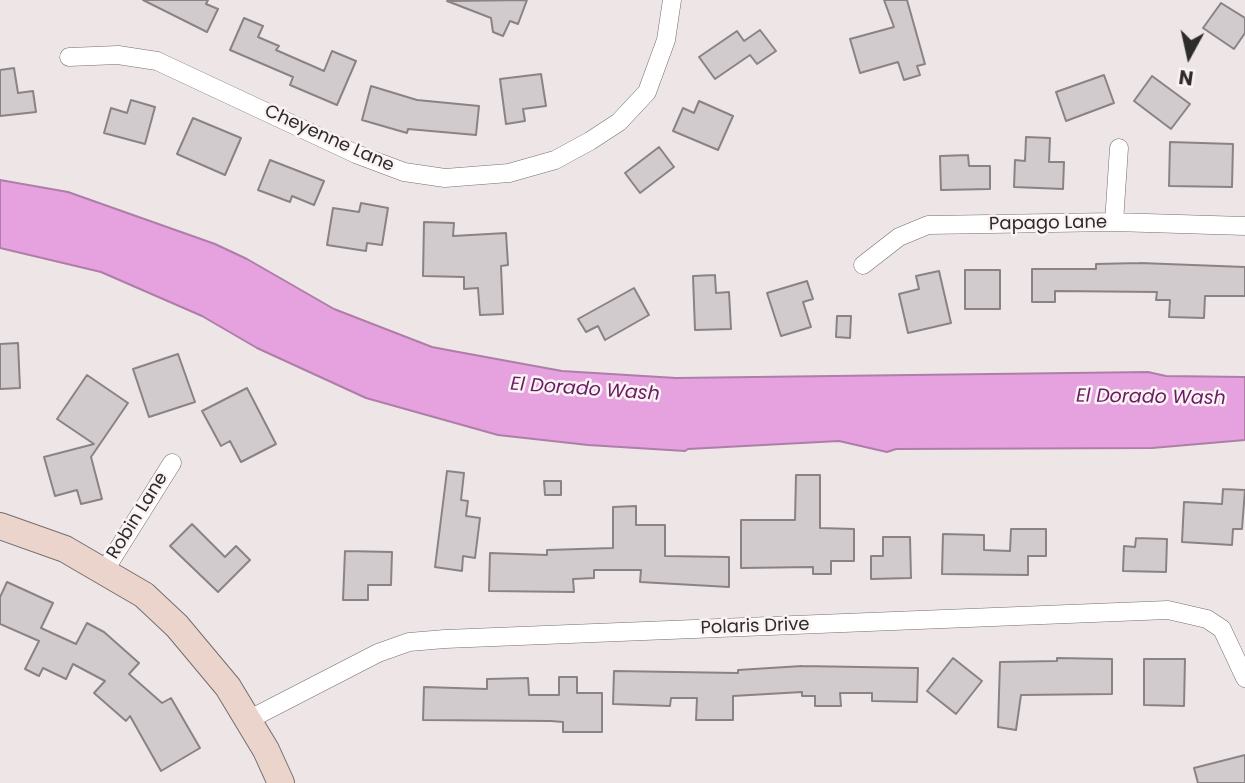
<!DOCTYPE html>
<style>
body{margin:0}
#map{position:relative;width:1245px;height:783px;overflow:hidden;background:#eee6e6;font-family:Poppins,sans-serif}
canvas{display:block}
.north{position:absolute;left:1154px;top:21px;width:70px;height:70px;-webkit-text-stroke:5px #fbf3f3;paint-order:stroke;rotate:188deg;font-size:19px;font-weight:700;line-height:28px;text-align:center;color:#2e2b2b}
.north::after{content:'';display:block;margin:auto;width:24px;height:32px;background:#2e2b2b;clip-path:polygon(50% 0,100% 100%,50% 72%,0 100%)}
</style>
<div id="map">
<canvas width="1245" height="783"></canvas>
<div class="north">N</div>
</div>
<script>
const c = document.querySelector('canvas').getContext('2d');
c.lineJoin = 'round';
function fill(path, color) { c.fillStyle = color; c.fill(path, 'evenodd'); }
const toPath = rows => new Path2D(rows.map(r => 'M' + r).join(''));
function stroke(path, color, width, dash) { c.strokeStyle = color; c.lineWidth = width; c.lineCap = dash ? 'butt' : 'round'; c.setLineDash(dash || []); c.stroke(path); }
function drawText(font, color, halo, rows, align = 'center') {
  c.font = font + ' Poppins,sans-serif'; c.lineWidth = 5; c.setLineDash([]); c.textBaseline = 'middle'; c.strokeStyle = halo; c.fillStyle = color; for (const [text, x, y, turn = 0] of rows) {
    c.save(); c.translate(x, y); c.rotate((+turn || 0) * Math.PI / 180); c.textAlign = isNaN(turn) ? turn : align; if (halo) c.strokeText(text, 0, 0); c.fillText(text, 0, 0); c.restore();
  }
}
const water = toPath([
 [0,180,68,192,215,244,247,259,334,309,432,347,453,351,562,371,676,378,1148,372,1166,376,1245,377,1245,440,1152,448,896,449,887,452,839,441,688,449,685,451,588,445,498,435,366,398,257,348,202,316,101,272,0,248,0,180]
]);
const building = toPath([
 [143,0,208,0,206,4,218,9,207,32,143,0],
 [527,0,518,24,510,21,503,36,493,32,491,18,447,1,527,0],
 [884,0,907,0,925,64,917,66,920,75,904,80,898,62,860,73,850,39,894,27,884,0],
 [1221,3,1245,18,1245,33,1234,49,1203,28,1221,3],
 [244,18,263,26,258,37,279,46,276,50,324,71,332,51,356,61,337,105,290,85,293,77,230,50,244,18],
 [760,30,776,51,757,64,750,55,715,79,699,57,737,31,744,41,760,30],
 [14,68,18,93,33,91,36,112,0,116,0,70,14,68],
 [541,74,546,106,523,109,525,121,506,124,500,79,541,74],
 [1104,75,1114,103,1066,121,1056,92,1104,75],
 [1152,76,1190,104,1171,129,1134,101,1152,76],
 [371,86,417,100,479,106,476,135,408,129,407,133,362,120,371,86],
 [131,100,155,107,145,144,104,133,111,108,127,113,131,100],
 [699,101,733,116,718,150,673,131,683,108,694,113,699,101],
 [193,118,241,138,225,175,177,154,193,118],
 [1026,137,1050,138,1049,162,1064,162,1063,189,1014,187,1015,160,1025,161,1026,137],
 [1170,142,1233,144,1232,187,1169,186,1170,142],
 [659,147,674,167,640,193,625,173,659,147],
 [968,155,969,166,990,166,990,189,941,190,940,156,968,155],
 [270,160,324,181,314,205,292,196,290,202,258,190,270,160],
 [361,203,388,208,382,245,367,243,366,251,327,245,333,208,359,212,361,203],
 [424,222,454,223,453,236,506,233,508,265,501,266,503,314,480,315,478,288,464,289,464,277,423,276,424,222],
 [1140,263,1245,267,1245,296,1205,296,1204,318,1169,317,1170,300,1156,300,1157,292,1055,291,1055,302,1032,302,1032,269,1096,269,1096,264,1140,263],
 [965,270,1000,270,1000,309,965,309,965,270],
 [939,271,951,323,908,333,899,294,919,289,916,276,939,271],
 [715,275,716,293,729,292,731,329,695,330,693,276,715,275],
 [807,281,813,299,803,302,811,327,781,336,767,293,807,281],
 [634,288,649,315,605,340,598,326,586,332,578,319,634,288],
 [837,316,851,316,850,338,836,337,837,316],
 [18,343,20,388,0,389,0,344,18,343],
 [178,354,195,402,149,417,133,369,178,354],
 [87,375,128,403,91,457,102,499,81,504,77,490,55,496,44,457,94,444,57,419,87,375],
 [247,388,276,444,241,462,230,441,221,446,202,411,247,388],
 [447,471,464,473,461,500,468,501,466,516,480,518,475,558,463,556,462,571,435,567,447,471],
 [796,475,820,475,820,528,854,529,854,561,831,561,831,574,813,574,813,567,741,568,741,520,795,520,796,475],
 [544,481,561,481,561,495,545,495,544,481],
 [1223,489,1245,490,1242,529,1233,529,1232,545,1182,542,1184,502,1222,504,1223,489],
 [636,506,636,525,665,525,665,556,729,557,729,587,640,582,641,570,594,570,594,578,573,579,574,592,489,591,490,553,547,555,547,550,613,548,613,507,636,506],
 [192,524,225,557,236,546,250,560,218,592,170,546,192,524],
 [1011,529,1046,529,1046,556,1028,556,1028,575,942,574,943,534,984,535,984,550,1010,551,1011,529],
 [883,537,910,537,911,578,871,579,871,556,883,556,883,537],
 [1136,538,1167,539,1166,572,1123,571,1124,546,1135,547,1136,538],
 [345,551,392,552,391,585,368,585,368,600,343,600,345,551],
 [7,582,53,603,41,628,76,644,87,623,104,632,139,663,129,674,162,703,171,698,200,748,161,771,130,716,126,721,94,693,105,681,73,664,66,679,43,668,39,676,25,669,39,641,0,624,0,597,7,582],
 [953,658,982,681,956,714,927,691,953,658],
 [1057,658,1112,659,1112,694,1021,695,1016,730,998,727,1000,662,1057,661,1057,658],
 [1144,659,1185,659,1184,706,1144,705,1144,659],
 [802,666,918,668,917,702,872,701,872,693,840,693,841,706,815,706,815,696,802,696,802,692,733,696,733,720,696,720,697,698,671,698,670,706,613,704,614,671,738,673,738,670,802,666],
 [559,677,577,677,577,693,602,693,602,732,563,732,563,722,551,721,423,720,424,687,487,689,487,679,528,678,529,695,559,695,559,677],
 [1245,755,1245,783,1198,783,1194,768,1245,755]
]);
const street = toPath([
 [69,57,118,55,157,61,356,154,404,172,445,178,509,173,555,160,590,141,619,122,647,92,666,40,672,0],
 [1114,222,1119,148],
 [863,265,899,237,928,225,1114,222,1245,226],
 [105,570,172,463],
 [248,720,378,653,409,642,445,639,1168,610,1207,619,1222,629,1245,678]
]);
const secondary = toPath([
 [0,526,65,549,144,595,177,626,228,687,266,750,281,783]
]);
const streetNames = [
 ["Cheyenne Lane",329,139,24],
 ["Papago Lane",1048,224,-1],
 ["Robin Lane",138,516,-58],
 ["Polaris Drive",755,627,-2]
];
const waterNames = [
 ["El Dorado Wash",585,390,4],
 ["El Dorado Wash",1151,398,1]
];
fill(water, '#e5a2de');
stroke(water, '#ae7ea8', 2);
fill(building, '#d2cbcd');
stroke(building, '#8a8385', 2);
stroke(street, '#756e6e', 19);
stroke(secondary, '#756e6e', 28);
stroke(street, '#fff', 18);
stroke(secondary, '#ebd4cc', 26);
drawText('18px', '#2e2b2b', '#fbf3f3', streetNames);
drawText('italic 19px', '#681a64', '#fbf3f3', waterNames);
</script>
